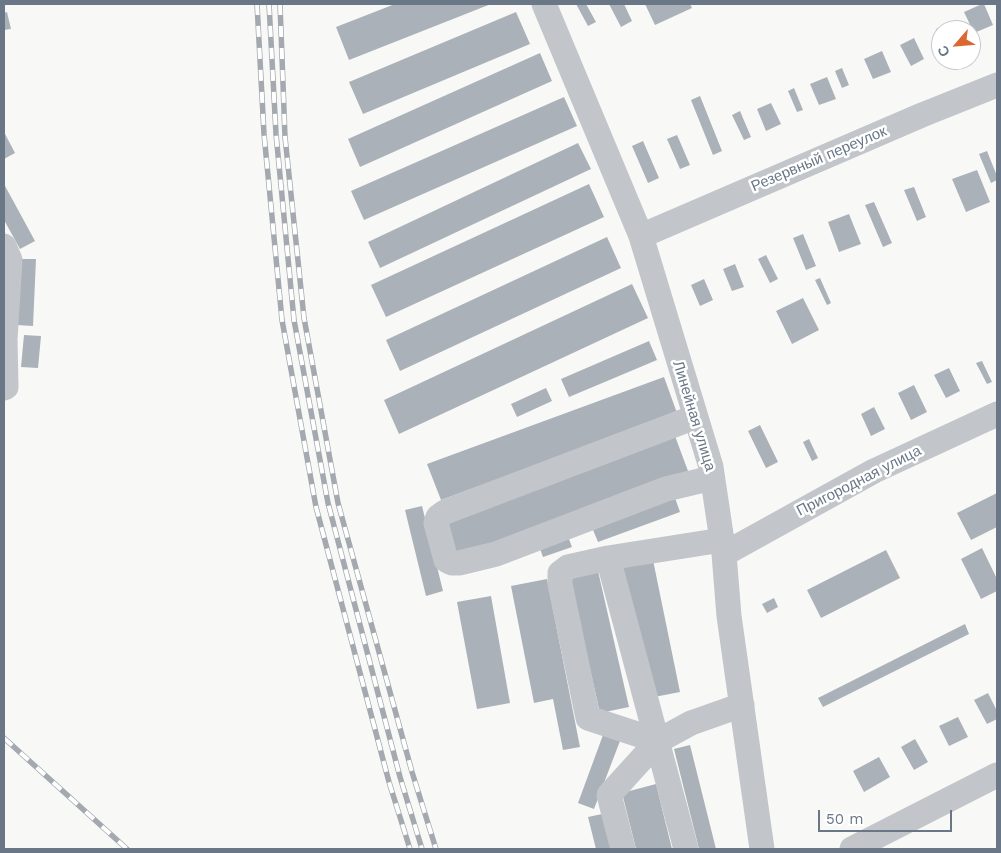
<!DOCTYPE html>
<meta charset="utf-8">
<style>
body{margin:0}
#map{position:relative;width:1001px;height:853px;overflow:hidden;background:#f8f9f6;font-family:"Work Sans",sans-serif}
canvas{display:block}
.frame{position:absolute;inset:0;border:5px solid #697786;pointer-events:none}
.north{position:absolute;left:931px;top:20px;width:50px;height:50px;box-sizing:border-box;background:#fff;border:1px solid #c3c9cf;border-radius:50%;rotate:243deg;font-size:14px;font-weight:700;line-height:20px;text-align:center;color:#697786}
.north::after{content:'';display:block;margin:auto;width:18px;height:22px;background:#dd6732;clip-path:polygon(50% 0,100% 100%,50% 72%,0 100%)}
.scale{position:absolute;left:818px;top:810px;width:134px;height:22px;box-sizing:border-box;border:2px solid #697786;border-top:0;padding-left:6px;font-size:15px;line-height:18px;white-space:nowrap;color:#697786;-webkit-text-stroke:4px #fff;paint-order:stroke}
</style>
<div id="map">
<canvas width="1001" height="853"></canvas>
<div class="frame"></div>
<div class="north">С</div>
<div class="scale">50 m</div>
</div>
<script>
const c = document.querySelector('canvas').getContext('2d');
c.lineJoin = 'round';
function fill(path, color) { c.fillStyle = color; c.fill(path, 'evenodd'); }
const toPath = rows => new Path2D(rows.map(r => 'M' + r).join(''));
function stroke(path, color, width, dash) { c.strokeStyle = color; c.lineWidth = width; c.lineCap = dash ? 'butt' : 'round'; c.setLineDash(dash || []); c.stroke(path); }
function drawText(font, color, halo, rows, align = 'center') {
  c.font = font + ' "Work Sans",sans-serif'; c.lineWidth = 5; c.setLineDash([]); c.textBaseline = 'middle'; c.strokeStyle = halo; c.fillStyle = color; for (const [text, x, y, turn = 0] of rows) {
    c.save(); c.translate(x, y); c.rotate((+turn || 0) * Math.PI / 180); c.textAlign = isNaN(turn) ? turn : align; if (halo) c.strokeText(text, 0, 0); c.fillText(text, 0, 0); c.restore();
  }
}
const building = toPath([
 [395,4,491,4,349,60,336,27],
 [576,4,586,4,596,22,588,26],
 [609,4,624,4,632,21,621,27],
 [645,4,690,4,692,8,655,25],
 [982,4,984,4,993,25,974,33,964,12],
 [7,12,11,29,4,30,4,13],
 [516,12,530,44,363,114,349,82],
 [953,21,957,30,941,30,941,41,936,29],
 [914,38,924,59,911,66,900,45],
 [882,51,891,72,873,79,864,59],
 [540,53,552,81,360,167,348,139],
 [842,68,849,85,842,88,835,71],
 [827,77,836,99,819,105,810,84],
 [794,88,803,110,797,112,788,91],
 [700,96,722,151,713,155,691,100],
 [564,97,577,126,364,220,351,191],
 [771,103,781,124,766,131,757,109],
 [740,111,751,137,744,140,732,115],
 [4,132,15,153,4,159],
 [677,135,690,165,680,169,667,139],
 [643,141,659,178,648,183,632,146],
 [578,143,591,169,380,268,368,242],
 [987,151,997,176,997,180,991,183,979,154],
 [977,170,990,202,966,212,952,179],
 [4,184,35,241,20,249,4,220],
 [589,184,604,217,386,317,371,285],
 [914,187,926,217,917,221,904,190],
 [874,202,892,243,883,247,865,205],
 [849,214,861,244,839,252,828,222],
 [803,234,816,266,806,270,793,238],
 [607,237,621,268,400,371,386,340],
 [766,255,778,279,770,283,758,259],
 [18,259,36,259,33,326,16,325],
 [735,264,744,287,732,291,723,269],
 [820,278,831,303,827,305,815,280],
 [704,279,713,300,700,306,691,285],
 [632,284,648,318,399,434,384,400],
 [803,298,819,330,792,344,776,311],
 [24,335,41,336,38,368,21,367],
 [649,341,657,360,569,397,561,379],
 [982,361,992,382,987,384,976,363],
 [949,368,960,391,946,398,934,375],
 [664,377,677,413,441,500,427,464],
 [914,385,927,412,911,420,898,393],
 [546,388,552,401,517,417,511,404],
 [874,407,885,429,871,436,861,414],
 [760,425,778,462,766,468,748,431],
 [675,436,688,471,454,558,441,523],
 [809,439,818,458,812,461,803,442],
 [997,493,997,527,971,540,957,513],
 [674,495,680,512,598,542,591,525],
 [422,506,443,591,426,596,405,510],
 [567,534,572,547,543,557,538,543],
 [982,548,997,579,997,591,981,599,961,559],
 [886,550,900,578,821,618,807,590],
 [653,560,680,692,649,698,623,566],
 [598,571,629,707,600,713,569,577],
 [547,579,580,747,563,750,553,699,534,703,511,586],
 [491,596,510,703,477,709,457,602],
 [774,598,778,607,767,613,762,604],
 [965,624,969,634,823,707,818,698],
 [988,693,997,711,997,719,987,724,974,700],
 [958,717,968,737,949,746,939,726],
 [603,735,620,741,594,809,578,803],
 [915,739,928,762,914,770,901,747],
 [690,745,716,849,699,849,674,749],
 [879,757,890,777,864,792,853,771],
 [656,784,672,849,636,849,622,793],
 [602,814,611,849,596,849,588,817]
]);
const minor = toPath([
 [544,4,641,236,711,467,724,554,729,616,762,849],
 [641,236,922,115,997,85],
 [4,246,10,260,5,339,6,387,4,388],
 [695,417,445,512,438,517,436,523,446,560,452,563,459,563,496,554,666,489,712,478],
 [724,554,874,471,997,414],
 [608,558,686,849],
 [658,741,588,718,560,584,560,573,568,567,608,558,722,540],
 [623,849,609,795,658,741,691,723,742,705],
 [852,849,997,775]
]);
const rail = toPath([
 [257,4,264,134,282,320,316,507,389,782,410,849],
 [269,4,276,134,294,320,328,503,400,777,422,849],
 [280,4,285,137,304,318,338,503,412,772,436,849],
 [4,738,127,849]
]);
const streetNames = [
 ["Резервный переулок",819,159,-23],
 ["Линейная улица",694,416,73],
 ["Пригородная улица",859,481,-27]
];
fill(building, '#abb1b8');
stroke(minor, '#c2c5c9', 25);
stroke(rail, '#a3a9af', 5.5);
stroke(rail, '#fff', 4, [11]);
drawText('15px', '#697786', '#fff', streetNames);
</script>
